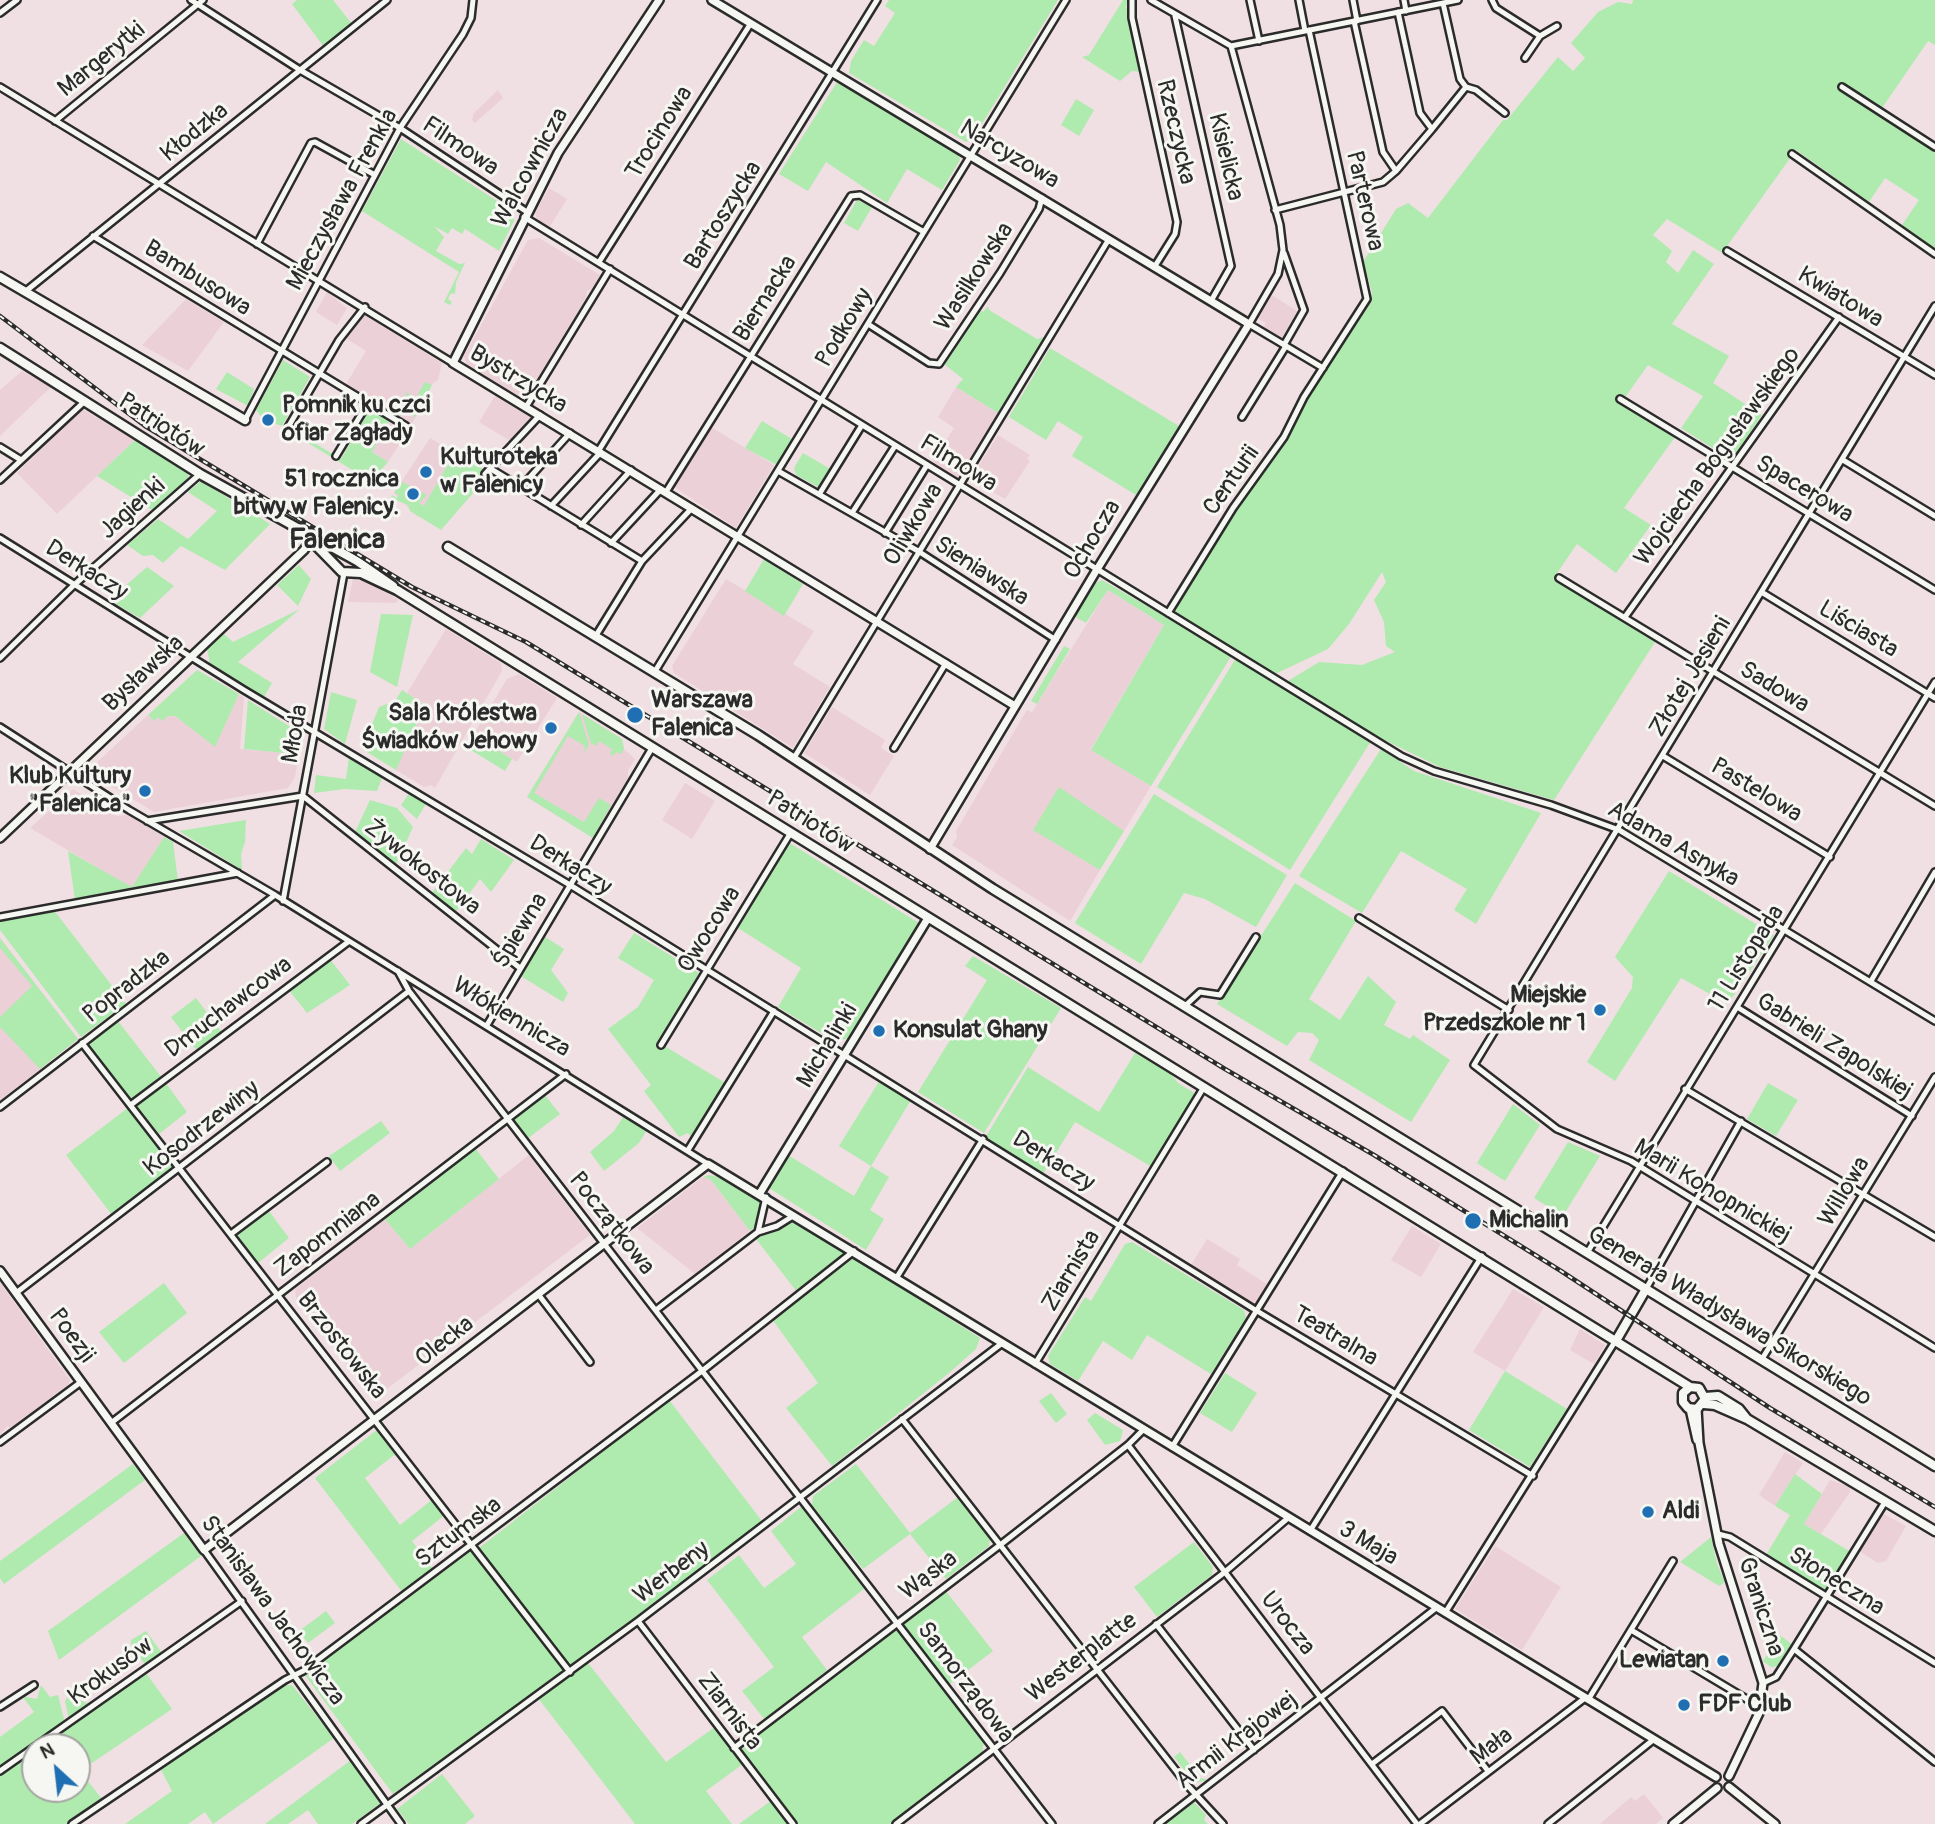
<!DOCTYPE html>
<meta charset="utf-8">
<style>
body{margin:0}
#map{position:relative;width:1935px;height:1824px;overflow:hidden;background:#f0e0e3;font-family:Pangolin,sans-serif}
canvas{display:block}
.north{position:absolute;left:21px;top:1733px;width:70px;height:70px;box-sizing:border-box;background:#f6f6f2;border:2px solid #a5a5a2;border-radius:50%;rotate:333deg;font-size:19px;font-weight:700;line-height:28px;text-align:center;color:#2b2b2b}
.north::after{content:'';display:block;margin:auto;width:24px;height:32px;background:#1f6fb2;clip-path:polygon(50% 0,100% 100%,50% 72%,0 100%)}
</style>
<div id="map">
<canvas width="1935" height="1824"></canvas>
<div class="north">N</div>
</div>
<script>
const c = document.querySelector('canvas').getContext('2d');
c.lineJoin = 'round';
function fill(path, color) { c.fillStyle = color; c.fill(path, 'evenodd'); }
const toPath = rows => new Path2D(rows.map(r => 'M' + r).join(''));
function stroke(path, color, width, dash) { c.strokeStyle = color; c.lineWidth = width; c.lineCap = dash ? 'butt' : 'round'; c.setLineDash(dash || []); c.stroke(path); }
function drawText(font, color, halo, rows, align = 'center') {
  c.font = font + ' Pangolin,sans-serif'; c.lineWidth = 6; c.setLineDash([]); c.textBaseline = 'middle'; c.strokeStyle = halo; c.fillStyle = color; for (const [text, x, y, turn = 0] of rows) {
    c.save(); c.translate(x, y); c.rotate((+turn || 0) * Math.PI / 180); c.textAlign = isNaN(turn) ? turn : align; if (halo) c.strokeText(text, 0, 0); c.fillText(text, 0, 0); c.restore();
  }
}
const built = toPath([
 [498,90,503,98,475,123,472,120,474,113],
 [549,188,567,199,549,228,537,219,535,213],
 [539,238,600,275,592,289,587,291,586,298,529,392,520,396,467,366,464,356,528,240],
 [327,292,347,308,337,325,316,312],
 [1270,294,1297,311,1281,339,1263,328,1266,323,1256,317],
 [186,299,224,322,188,371,142,345],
 [364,315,442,363,438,380,433,383,412,424,346,384,366,351,344,337,360,316],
 [22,371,51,387,0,436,0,390],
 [956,387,998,413,957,479,932,463,954,428,938,417],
 [495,396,531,418,512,442,479,422],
 [82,409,135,440,57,514,17,473],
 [389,422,407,432,388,462,372,452],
 [711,427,774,465,736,528,674,487],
 [998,435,1030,455,1027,459,1030,461,1005,499,970,479],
 [430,438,451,450,449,453,453,456,418,517,394,493],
 [353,579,369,583,398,599,396,603,348,602],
 [726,579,814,631,793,664,830,687,793,748,674,673,672,666],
 [1108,590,1164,625,1091,749,1151,786,1124,831,1092,811,1093,809,1033,829,1100,870,1070,921,952,845,957,837,956,831,1019,723,1027,710,1032,712],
 [446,629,501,663,502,671,435,788,431,785,424,787,396,770,425,705,407,693],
 [519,674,557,698,517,762,473,735,507,679],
 [239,694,244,698,240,749,299,754,295,777,288,788,154,812,96,777,94,765,148,715,154,721,158,717,175,716,215,746],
 [832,707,885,740,881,748,894,756,870,795,804,753],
 [579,712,622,739,624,749,635,759,628,770,628,778,593,838,527,797],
 [685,783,715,801,692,839,662,820],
 [73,789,117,816,128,815,164,837,132,888,30,828],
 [0,938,78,1039,0,1101],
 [529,1155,590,1235,375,1398,372,1398,296,1299,295,1289,385,1219,410,1249],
 [703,1177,711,1180,750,1231,695,1274,637,1228],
 [1412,1226,1441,1244,1421,1277,1391,1260],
 [1207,1239,1240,1259,1237,1265,1270,1286,1257,1307,1191,1265],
 [0,1282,70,1380,69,1384,10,1428,7,1426,0,1435],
 [1513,1289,1544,1307,1505,1371,1473,1352],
 [1580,1329,1605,1345,1594,1364,1570,1350],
 [1785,1452,1803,1463,1775,1506,1759,1495],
 [1830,1480,1850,1487,1850,1492,1821,1534,1804,1524],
 [1882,1513,1906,1526,1886,1561,1878,1563,1859,1551],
 [1495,1546,1561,1587,1522,1650,1455,1609],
 [1644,1794,1663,1818,1656,1824,1600,1824,1631,1797,1635,1801]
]);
const green = toPath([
 [297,0,333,0,352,24,324,47,292,4],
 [889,0,1058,0,972,140,966,142,849,73,851,61,864,40,874,46,895,13,885,6],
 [1123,0,1130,0,1126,6,1141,72,1132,71,1120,81,1082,57,1089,55],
 [1633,0,1935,0,1935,45,1928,41,1882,108,1935,144,1935,249,1902,225,1919,200,1885,178,1869,202,1796,150,1722,253,1667,219,1653,235,1672,251,1666,262,1678,273,1693,250,1714,264,1672,324,1729,356,1713,383,1762,415,1734,456,1727,457,1681,428,1703,396,1648,365,1621,403,1675,437,1624,508,1651,525,1616,573,1577,544,1553,579,1655,642,1554,800,1440,767,1372,734,1288,681,1319,662,1362,665,1395,652,1386,646,1384,622,1374,600,1386,582,1382,572,1349,624,1328,649,1275,674,1173,611,1242,498,1283,443,1313,386,1368,307,1372,292,1363,262,1396,209,1408,203,1428,218,1503,120,1507,120,1558,57,1573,71,1585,58,1571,43,1598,12,1618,2,1632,4],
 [837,82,958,153,960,160,942,190,907,169,887,203,826,162,808,191,779,174],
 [1076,99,1094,110,1079,136,1061,125],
 [401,139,511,210,513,215,514,221,499,251,465,229,462,234,452,228,448,234,434,226,444,237,436,251,459,264,465,263,456,282,455,294,451,293,448,299,452,302,450,305,444,302,459,272,362,211],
 [857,200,872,207,858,231,844,223],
 [988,306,989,310,1037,339,1044,337,998,413,956,387,963,379,944,364,979,309,983,312],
 [1050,348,1179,426,1136,495,1072,456,1083,437,1058,421,1046,440,1009,417],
 [283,360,310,377,282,426,264,420,256,410],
 [227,372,254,389,248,406,216,389],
 [425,382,432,385,415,418,405,392,416,398],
 [370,409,389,421,372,452,388,462,368,485,364,477,290,432,291,429,341,459],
 [762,421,792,439,777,465,745,448],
 [135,440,188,474,188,478,152,510,97,476],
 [455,452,485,470,482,473,487,477,441,530,410,511,408,505,391,498,392,495,397,498,399,495,394,493,402,482,414,488,410,496,413,497,417,490,427,495,419,503,424,506],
 [803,453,832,470,820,488,796,475,794,468],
 [201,481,270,524,225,570,181,546,163,563,153,555,143,556,127,545,158,519,188,539,217,511,188,492],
 [764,559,803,584,784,616,745,591],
 [299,565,311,579,298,606,277,585],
 [147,567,174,586,140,618,109,600],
 [1102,580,1232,655,1151,786,1091,750,1164,625,1108,590,1086,623,1077,618,1075,614,1093,584],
 [300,609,238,662,272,683,264,697,210,664,207,648,223,633,233,642],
 [381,614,413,615,397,687,370,672],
 [1064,646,1070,649,1037,704,1031,701],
 [1236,658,1371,741,1290,870,1157,787],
 [197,670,239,694,215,747,175,716,168,716,162,721,158,717,154,721,148,715],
 [402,690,425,705,396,770,362,749,379,707,395,701],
 [331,692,357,700,345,744,324,729],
 [248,700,303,735,300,749,285,750,285,753,244,749],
 [579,712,589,745,584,753,585,746,568,736,534,793,584,822,599,798,611,805,593,838,527,797],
 [582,714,622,739,624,749,621,754,616,752,613,756,610,754,612,749,599,741,596,746,591,743],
 [473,735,512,759,505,771,466,747],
 [1381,749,1414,771,1541,813,1476,924,1454,910,1467,889,1401,851,1362,913,1299,876],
 [349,757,383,776,377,791,345,789,314,793,316,775,346,779],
 [1059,787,1124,831,1100,870,1033,830],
 [410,792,427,802,417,819,401,805],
 [1154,794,1287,875,1256,927,1205,899,1184,893,1141,964,1075,923],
 [370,800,397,808,413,827,396,865,355,832],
 [246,820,245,842,241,854,242,870,179,831],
 [164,837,173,842,178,881,75,900,68,851,132,887],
 [481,839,514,860,491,892,480,879,455,913,431,894,466,848,472,854],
 [788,842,919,923,848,1038,836,1042,778,1007,801,968,738,928,752,906,749,904],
 [1669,871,1774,935,1728,1004,1681,978,1615,1081,1587,1062,1632,988,1633,977,1615,957],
 [1295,883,1356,921,1309,999,1340,1020,1368,976,1396,1002,1384,1025,1410,1039,1413,1035,1450,1060,1411,1122,1309,1060,1319,1040,1312,1033,1298,1032,1287,1046,1217,1004],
 [53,909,126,1004,81,1037,0,930,0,922],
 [634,933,699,973,668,1025,673,1028,663,1045,727,1084,693,1140,688,1133,679,1137,644,1091,651,1085,608,1029,638,1007,654,980,618,958],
 [542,935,564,949,551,970,568,993,563,1002,519,975],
 [0,938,78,1039,40,1069,0,1027,0,1017,32,986,0,948],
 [973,956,1061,1008,984,1133,918,1092,987,980,965,966],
 [329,958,350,985,307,1013,288,989],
 [196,998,222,1032,197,1051,171,1017],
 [118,1021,162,1078,132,1101,88,1044],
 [1135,1053,1170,1073,1178,1083,1196,1094,1152,1167,1075,1122,1043,1174,985,1138,1028,1067,1099,1112],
 [880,1080,911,1100,871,1166,889,1177,870,1210,884,1219,866,1250,769,1188,788,1155,854,1196,871,1166,839,1146],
 [165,1082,187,1112,159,1134,136,1105],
 [1768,1083,1798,1100,1776,1136,1747,1119],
 [544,1094,560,1114,527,1139,512,1120],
 [1513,1104,1540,1125,1505,1181,1477,1163],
 [129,1107,177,1168,112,1215,66,1155],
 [625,1114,648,1128,639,1143,604,1171,590,1152,614,1131],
 [381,1121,390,1133,340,1171,329,1156],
 [1568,1142,1600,1156,1563,1216,1534,1198],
 [475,1148,499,1179,410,1249,384,1218],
 [709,1175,719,1177,761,1202,756,1226,750,1231,711,1180,703,1177],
 [269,1211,289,1238,258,1263,238,1238,239,1234],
 [793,1219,847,1253,797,1292,756,1239],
 [1132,1242,1244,1310,1246,1318,1211,1374,1147,1335,1132,1360,1103,1341,1078,1381,1050,1364,1048,1356,1085,1297,1091,1301,1125,1244],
 [854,1258,980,1338,976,1349,949,1373,832,1466,786,1408,818,1383,772,1319],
 [164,1283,187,1313,124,1363,99,1332],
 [1505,1371,1567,1409,1530,1467,1469,1430],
 [1225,1373,1257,1393,1232,1432,1200,1413],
 [1051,1393,1067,1414,1056,1423,1039,1401],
 [669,1400,762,1521,571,1667,479,1548],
 [1095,1413,1123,1430,1120,1441,1105,1445,1087,1420],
 [378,1429,400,1458,394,1455,365,1478,400,1525,433,1499,445,1515,412,1541,433,1569,403,1593,315,1478],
 [133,1464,145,1480,4,1584,0,1578,0,1561],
 [856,1464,910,1533,958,1497,990,1539,989,1546,946,1579,910,1534,863,1569,812,1505,813,1496],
 [1795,1474,1822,1494,1804,1524,1851,1552,1826,1593,1766,1555,1790,1515,1775,1506],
 [802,1506,864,1589,802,1637,827,1670,765,1720,742,1691,774,1667,707,1580,739,1555,764,1588,796,1564,771,1531],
 [184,1533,201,1556,59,1660,48,1631],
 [1711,1537,1717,1564,1725,1582,1719,1586,1680,1562],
 [1194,1542,1213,1567,1212,1575,1157,1617,1134,1587],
 [471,1551,564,1671,393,1794,305,1675],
 [945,1590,993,1651,950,1684,902,1623],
 [326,1611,335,1623,308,1643,299,1631],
 [896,1628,984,1742,982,1754,890,1824,796,1824,738,1749],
 [146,1631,162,1653,148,1664,144,1663,131,1645,131,1640],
 [1780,1635,1794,1646,1780,1666,1771,1667,1763,1661],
 [588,1663,666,1762,715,1727,743,1764,706,1791,732,1824,635,1824,538,1698],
 [146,1673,172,1709,80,1771,102,1799,66,1824,0,1824,0,1775,35,1751,35,1789,77,1789,77,1747,40,1747],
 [41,1685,50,1697,58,1695,65,1723,0,1769,0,1737,34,1712,22,1696,37,1699],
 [292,1685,334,1738,213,1824,205,1812,188,1824,125,1824,172,1791,160,1768,281,1686],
 [69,1695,91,1705,69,1720,65,1701],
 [1180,1752,1200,1778,1209,1780,1194,1783,1174,1757],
 [351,1760,381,1803,352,1824,318,1824,308,1810,288,1824,265,1824],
 [442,1774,475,1816,465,1824,409,1824,397,1809],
 [772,1800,790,1824,739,1824],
 [1194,1802,1206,1815,1204,1820,1208,1824,1164,1824]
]);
const minor = toPath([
 [191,0,300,70,400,128,527,212],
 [1132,0,1132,18,1177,222,1175,234,1155,266],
 [1151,0,1231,46,1458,0],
 [1250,0,1259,41],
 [1299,0,1305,31],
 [1353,0,1357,21],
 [1404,0,1406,11],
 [1492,0,1496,8,1540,36],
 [1398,12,1420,113,1432,129],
 [0,13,17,0],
 [1175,16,1231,266,1211,301],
 [1354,21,1383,152,1396,171],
 [1231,46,1280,225,1283,250,1278,274,1249,324,1323,368],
 [1525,58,1540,36,1557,26],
 [0,87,453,363],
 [1466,87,1476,90,1505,113],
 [1842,87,1935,147],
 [55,121,203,0],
 [1792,154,1935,254],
 [1275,210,1383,182,1396,171,1432,129,1466,87,1460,79,1443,3],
 [524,217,1401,756,1434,771,1551,805,1619,830,1935,1021],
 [93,236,406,426],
 [257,244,311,143,315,142,375,175],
 [1727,251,1935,375],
 [1284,253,1304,310,1284,345],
 [599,262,751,23],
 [26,291,387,0],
 [1935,306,1474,1065,1557,1129,1631,1161,1935,1348],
 [868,324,929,363,939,364,1000,273,1039,209,1042,198],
 [1620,399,1935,590],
 [526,407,610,269],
 [1242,417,1286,346],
 [245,420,400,128,463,34,471,18,473,0],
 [287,429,339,340,365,307],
 [0,447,21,460],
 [599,450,877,0],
 [336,456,368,403],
 [1843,460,1935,516],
 [491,469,642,561],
 [778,471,918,551,1056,640],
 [485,474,540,415],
 [0,480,85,401],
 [521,487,570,433],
 [666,492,851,196,860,195,924,232],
 [820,493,862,425],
 [551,506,601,452],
 [852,513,895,446],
 [581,525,631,470],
 [885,533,927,465],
 [0,538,244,690,570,885,1257,1311,1533,1476],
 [611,543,661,489],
 [1559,578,1935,806],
 [1763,593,1935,698],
 [1168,613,1233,508,1284,437,1304,397,1367,299,1309,30],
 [1625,617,1839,317],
 [595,637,642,561,692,508],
 [0,658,74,585,200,474],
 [654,673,1066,0],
 [0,727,129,810,275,895,708,1164],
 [894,748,946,663],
 [1663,756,1830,857],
 [794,758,1109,239],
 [147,821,303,796,520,968],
 [283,901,344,573],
 [0,917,238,873],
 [1359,918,1509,1010],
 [398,971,409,991,1052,1824],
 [1871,981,1935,872],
 [1185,1006,1200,992,1220,995,1256,937],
 [1737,1007,1912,1116],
 [487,1025,652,748],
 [82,1043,570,1672],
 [661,1045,790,834],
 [1685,1089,1935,1237],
 [132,1104,348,942],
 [0,1107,275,895],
 [688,1150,774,1011],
 [758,1232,777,1226,793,1216],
 [231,1234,327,1162],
 [1587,1253,1935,682],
 [897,1277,983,1139],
 [1646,1289,1741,1121],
 [16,1293,409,991],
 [538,1294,590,1362],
 [656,1310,758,1232,766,1197],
 [1762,1359,1935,1077],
 [1035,1364,1204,1087],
 [902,1419,1188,1786,1223,1824],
 [111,1423,566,1074],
 [0,1442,81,1382],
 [1128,1445,1417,1824],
 [1172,1447,1343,1171],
 [1310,1531,1482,1256],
 [1718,1534,1730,1537,1935,1663],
 [204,1550,401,1824],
 [1445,1613,1616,1340],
 [638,1621,793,1824],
 [1156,1624,1254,1750],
 [1631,1630,1760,1707],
 [1794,1649,1935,1762],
 [1763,1683,1776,1677,1794,1649,1885,1502],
 [1588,1700,1673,1561],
 [0,1707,34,1685],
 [734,1748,1004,1542,1128,1445,1143,1430],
 [1372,1764,1442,1711,1488,1771],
 [0,1771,242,1601],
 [72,1824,285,1680,303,1671,702,1371,854,1251],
 [361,1824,638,1621,1001,1344],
 [896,1824,1225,1572,1288,1518],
 [1158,1824,1436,1608],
 [1420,1824,1585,1698],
 [1548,1824,1653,1740]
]);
const tertiary = toPath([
 [659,0,558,153,453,363,1015,706],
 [712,0,1249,324,1096,571,930,849],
 [0,838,304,550,312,538],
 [760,1193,928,918],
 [0,1271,204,1550,708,1164,1716,1777],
 [1690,1409,1697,1440],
 [1697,1409,1699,1443,1719,1544,1763,1683,1759,1713,1729,1776],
 [1729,1787,1775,1824],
 [1673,1824,1717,1788]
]);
const secondary = toPath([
 [0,277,245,420],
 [0,348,200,474,357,561,393,586],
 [303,532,342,572,361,573,397,590,1690,1387,1699,1388,1705,1399,1697,1409,1688,1408,1683,1402,1683,1393,1690,1387],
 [448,547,758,735,993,889,1935,1466],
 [1617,1339,1646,1289],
 [1705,1397,1718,1396,1739,1409,1747,1419],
 [1704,1404,1715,1405,1747,1419,1935,1531]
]);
const rail = toPath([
 [0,316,145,426,412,587,526,642,1225,1069,1374,1155,1561,1271,1770,1408,1935,1507]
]);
const markers = [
 [268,420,7,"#1f6fb2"],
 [426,472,7,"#1f6fb2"],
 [413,494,7,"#1f6fb2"],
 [635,715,9,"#1f6fb2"],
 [551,728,7,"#1f6fb2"],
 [145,791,7,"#1f6fb2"],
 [1600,1010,7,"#1f6fb2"],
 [879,1031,7,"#1f6fb2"],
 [1473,1221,9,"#1f6fb2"],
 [1648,1512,7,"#1f6fb2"],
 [1723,1661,7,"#1f6fb2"],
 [1684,1705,7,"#1f6fb2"]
];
const streetNames = [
 ["Margerytki",102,60,-39],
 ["Rzeczycka",1175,132,77],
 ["Kłodzka",195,133,-39],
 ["Trocinowa",660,133,-58],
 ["Filmowa",460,147,34],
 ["Narcyzowa",1009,155,31],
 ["Kisielicka",1225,157,77],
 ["Walcownicza",531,168,-61],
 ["Mieczysława Frenkla",343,200,-61],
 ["Parterowa",1364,201,77],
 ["Bartoszycka",724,216,-58],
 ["Wasilkowska",975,277,-57],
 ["Bambusowa",197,279,32],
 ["Kwiatowa",1840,298,31],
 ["Biernacka",766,299,-58],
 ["Podkowy",845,328,-59],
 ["Bystrzycka",518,380,31],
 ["Patriotów",161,426,33],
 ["Wojciecha Bogusławskiego",1718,457,-54],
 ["Filmowa",958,464,32],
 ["Centurii",1232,481,-55],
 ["Spacerowa",1804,490,31],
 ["Jagienki",133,509,-42],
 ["Oliwkowa",914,525,-59],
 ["Ochocza",1093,540,-59],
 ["Derkaczy",86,571,32],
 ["Sieniawska",981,572,33],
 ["Liściasta",1858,630,31],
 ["Bysławska",144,674,-43],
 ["Złotej Jesieni",1691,677,-59],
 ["Sadowa",1774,688,31],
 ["Młoda",296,734,-80],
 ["Pastelowa",1756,791,31],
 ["Patriotów",810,823,32],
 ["Adama Asnyka",1673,845,30],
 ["Derkaczy",570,866,32],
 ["Żywokostowa",422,868,38],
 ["Owocowa",710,930,-58],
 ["Śpiewna",521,931,-59],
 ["11 Listopada",1747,959,-58],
 ["Popradzka",127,987,-38],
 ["Dmuchawcowa",229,1008,-37],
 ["Włókiennicza",511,1018,31],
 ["Michalinki",828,1046,-59],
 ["Gabrieli Zapolskiej",1834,1047,32],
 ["Kosodrzewiny",202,1129,-38],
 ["Derkaczy",1053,1162,32],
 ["Marii Konopnickiej",1712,1192,31],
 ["Willowa",1845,1192,-59],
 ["Początkowa",611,1224,52],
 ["Zapomniana",328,1235,-37],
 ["Ziarnista",1072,1271,-59],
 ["Generała Władysława Sikorskiego",1729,1317,31],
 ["Poezji",71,1336,54],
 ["Teatralna",1335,1337,31],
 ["Olecka",445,1342,-38],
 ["Brzostowska",341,1346,52],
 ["Sztumska",459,1533,-37],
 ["3 Maja",1368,1544,31],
 ["Werbeny",672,1573,-37],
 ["Wąska",929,1576,-37],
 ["Słoneczna",1836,1582,32],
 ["Graniczna",1760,1607,72],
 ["Stanisława Jachowicza",272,1611,54],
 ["Urocza",1287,1624,52],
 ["Westerplatte",1082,1658,-37],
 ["Krokusów",111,1672,-36],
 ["Samorządowa",965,1683,53],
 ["Ziarnista",729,1712,53],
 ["Armii Krajowej",1237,1741,-37],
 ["Mała",1492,1747,-37]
];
const poiNames = [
 ["Pomnik ku czci",282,406],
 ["ofiar Zagłady",282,434],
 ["Kulturoteka",440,458],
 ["w Falenicy",440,486],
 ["51 rocznica",399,480,"right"],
 ["bitwy w Falenicy.",399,508,"right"],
 ["Warszawa",651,701],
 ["Falenica",651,729],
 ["Sala Królestwa",537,714,"right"],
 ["Świadków Jehowy",537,742,"right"],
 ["Klub Kultury",131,777,"right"],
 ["\"Falenica\"",131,805,"right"],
 ["Miejskie",1586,996,"right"],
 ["Przedszkole nr 1",1586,1024,"right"],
 ["Konsulat Ghany",893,1031],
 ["Michalin",1489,1221],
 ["Aldi",1662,1512],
 ["Lewiatan",1709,1661,"right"],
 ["FDF Club",1698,1705]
];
const quarterNames = [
 ["Falenica",337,541]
];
fill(built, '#ecd0d8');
fill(green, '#afeaaf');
stroke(minor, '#2b2b2b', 10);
stroke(tertiary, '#2b2b2b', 12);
stroke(secondary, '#2b2b2b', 13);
stroke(minor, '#f6f6f2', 5);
stroke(tertiary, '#f6f6f2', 7);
stroke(secondary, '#f6f6f2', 8);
stroke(rail, '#2b2b2b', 4.5);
stroke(rail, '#f6f6f2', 2, [5]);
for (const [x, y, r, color] of markers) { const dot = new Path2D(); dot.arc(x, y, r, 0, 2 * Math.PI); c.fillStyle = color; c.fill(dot); stroke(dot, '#f6f6f2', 2.5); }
drawText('24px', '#2b2b2b', '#f6f6f2', streetNames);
drawText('bold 24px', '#2b2b2b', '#f6f6f2', poiNames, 'left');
drawText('bold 28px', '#2b2b2b', '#f6f6f2', quarterNames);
</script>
